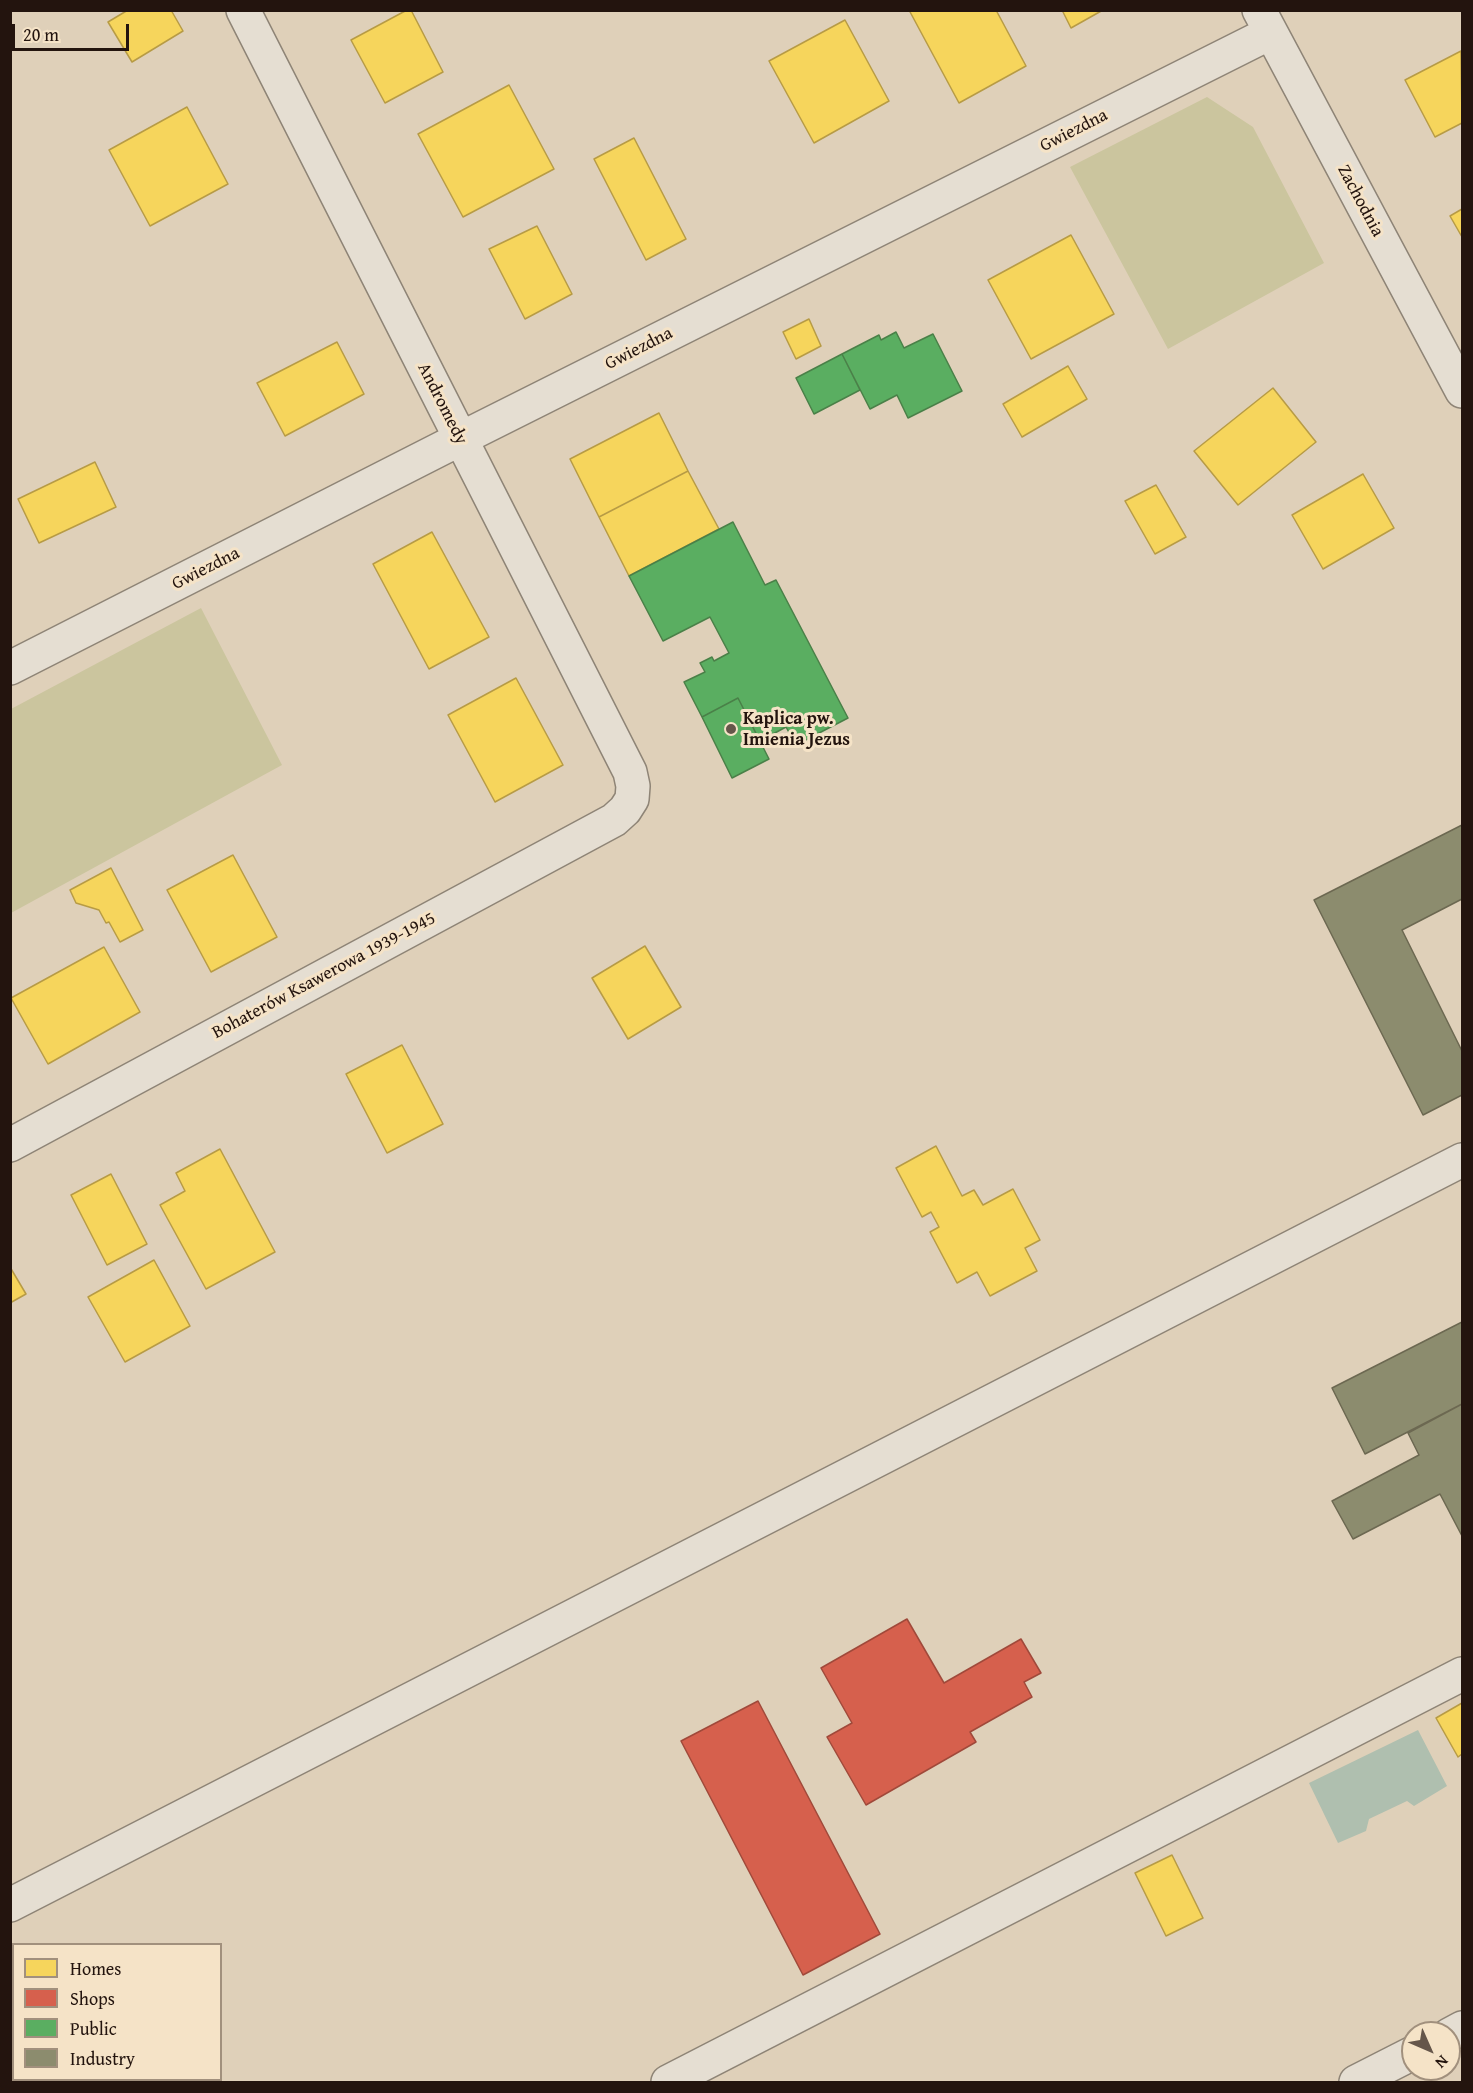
<!DOCTYPE html>
<meta charset="utf-8">
<style>
body{margin:0}
#map{position:relative;width:1473px;height:2093px;overflow:hidden;background:#dfd0b9;font-family:"Gentium Book Plus",serif}
canvas{display:block}
.frame{position:absolute;inset:0;border:12px solid #23140e;pointer-events:none}
.legend{position:absolute;left:12px;top:1943px;width:210px;height:138px;box-sizing:border-box;background:#f5e3c7;border:2px solid #a1907d;margin:0;padding:8px 10px;list-style:none;font-size:18px;color:#23140e}
.legend li{display:flex;align-items:center;gap:12px;height:30px}
.legend b{width:30px;border:2px solid #a1907d}
.north{position:absolute;left:1401px;top:2021px;width:60px;height:60px;box-sizing:border-box;background:#f5e3c7;border:2px solid #a1907d;border-radius:50%;rotate:135deg;font-size:16px;font-weight:700;line-height:24px;text-align:center;color:#23140e}
.north::after{content:'';display:block;margin:auto;width:21px;height:27px;background:#65564a;clip-path:polygon(50% 0,100% 100%,50% 72%,0 100%)}
.scale{position:absolute;left:12px;top:24px;width:117px;height:27px;box-sizing:border-box;border:3px solid #23140e;border-top:0;padding-left:8px;font-size:18px;line-height:21px;white-space:nowrap;color:#23140e;-webkit-text-stroke:4px #f5e3c7;paint-order:stroke}
</style>
<div id="map">
<canvas width="1473" height="2093"></canvas>
<div class="frame"></div>
<ul class="legend">
<li><b style="height:16px;background:#f6d55c"></b>Homes</li>
<li><b style="height:16px;background:#d6604d"></b>Shops</li>
<li><b style="height:16px;background:#5aae61"></b>Public</li>
<li><b style="height:16px;background:#8c8c6e"></b>Industry</li>
</ul>
<div class="north">N</div>
<div class="scale">20 m</div>
</div>
<script>
const c = document.querySelector('canvas').getContext('2d');
c.lineJoin = 'round';
function fill(path, color) { c.fillStyle = color; c.fill(path, 'evenodd'); }
const toPath = rows => new Path2D(rows.map(r => 'M' + r).join(''));
function stroke(path, color, width, dash) { c.strokeStyle = color; c.lineWidth = width; c.lineCap = dash ? 'butt' : 'round'; c.setLineDash(dash || []); c.stroke(path); }
function drawText(font, color, halo, rows, align = 'center') {
  c.font = font + ' "Gentium Book Plus",serif'; c.lineWidth = 6; c.setLineDash([]); c.textBaseline = 'middle'; c.strokeStyle = halo; c.fillStyle = color; for (const [text, x, y, turn = 0] of rows) {
    c.save(); c.translate(x, y); c.rotate((+turn || 0) * Math.PI / 180); c.textAlign = isNaN(turn) ? turn : align; if (halo) c.strokeText(text, 0, 0); c.fillText(text, 0, 0); c.restore();
  }
}
const green = toPath([
 [1207,97,1253,127,1324,263,1168,349,1070,167],
 [201,608,282,765,11,913,11,709]
]);
const water = toPath([
 [1418,1730,1447,1786,1414,1806,1407,1801,1369,1819,1366,1831,1338,1843,1309,1783]
]);
const homes = toPath([
 [128,10,171,10,183,31,132,62,108,22,128,10],
 [407,10,411,10,443,72,385,103,351,40,407,10],
 [909,10,996,10,1026,66,959,103,909,10],
 [1062,10,1103,10,1071,28,1062,10],
 [845,20,889,101,814,143,769,61,845,20],
 [1461,51,1462,123,1435,137,1405,80,1461,51],
 [509,85,554,169,463,217,418,134,509,85],
 [187,107,228,184,150,226,109,150,187,107],
 [634,138,686,239,646,260,594,159,634,138],
 [1462,209,1462,237,1450,216,1462,209],
 [537,226,572,294,525,319,489,249,537,226],
 [1071,235,1114,314,1031,359,988,280,1071,235],
 [809,319,821,346,796,359,783,332,809,319],
 [337,342,364,394,285,436,257,383,337,342],
 [1068,366,1087,399,1022,437,1003,404,1068,366],
 [1273,388,1316,442,1238,505,1194,451,1273,388],
 [659,413,688,471,599,517,570,459,659,413],
 [95,462,116,507,39,543,18,499,95,462],
 [688,471,719,529,629,576,599,517,688,471],
 [1363,474,1394,528,1323,569,1292,515,1363,474],
 [1156,485,1186,537,1155,554,1125,501,1156,485],
 [432,532,489,637,429,669,373,564,432,532],
 [516,678,563,765,495,802,448,715,516,678],
 [233,855,277,937,211,972,167,890,233,855],
 [111,868,143,930,120,942,109,922,106,923,99,910,76,903,70,890,111,868],
 [645,946,681,1007,628,1039,592,978,645,946],
 [104,947,140,1012,48,1064,11,998,104,947],
 [402,1045,443,1124,387,1153,346,1074,402,1045],
 [936,1146,962,1196,974,1190,983,1205,1013,1189,1040,1240,1025,1248,1037,1271,990,1296,977,1272,957,1283,930,1232,939,1227,931,1212,922,1217,896,1168,936,1146],
 [220,1149,275,1252,206,1289,160,1205,185,1191,176,1173,220,1149],
 [111,1174,147,1244,107,1265,71,1195,111,1174],
 [154,1260,190,1326,125,1362,88,1297,154,1260],
 [10,1267,26,1294,10,1303,10,1267],
 [1462,1703,1462,1754,1458,1757,1436,1718,1462,1703],
 [1172,1855,1203,1918,1166,1936,1135,1873,1172,1855]
]);
const shops = toPath([
 [907,1619,944,1683,1021,1639,1041,1673,1024,1682,1032,1697,970,1732,976,1742,866,1805,827,1737,852,1723,821,1668,907,1619],
 [758,1701,880,1934,803,1975,681,1741,758,1701]
]);
const public = toPath([
 [896,332,904,348,933,334,962,391,908,418,897,395,870,409,842,354,879,335,881,340,896,332],
 [842,354,860,390,814,414,796,378,842,354],
 [733,522,765,585,776,580,848,718,796,745,786,727,760,741,738,698,702,717,684,682,705,672,700,663,712,657,714,661,729,653,710,617,663,641,629,576,733,522],
 [738,698,769,759,732,778,702,717,738,698]
]);
const industry = toPath([
 [1462,825,1462,899,1402,930,1462,1051,1462,1095,1423,1115,1314,900,1462,825],
 [1462,1322,1462,1404,1365,1454,1332,1388,1462,1322],
 [1462,1404,1462,1536,1440,1494,1353,1539,1332,1501,1419,1455,1408,1433,1462,1404]
]);
const minor = toPath([
 [1259,10,1462,391],
 [10,668,460,439,1270,33],
 [10,1145,614,820,625,810,632,799,633,786,630,772,243,10],
 [10,1905,1462,1160],
 [1449,2035,1462,2028],
 [668,2082,1462,1674],
 [1356,2082,1413,2053]
]);
const markers = [
 [731,729,6,"#65564a"]
];
const streetNames = [
 ["Gwiezdna",1074,131,-27],
 ["Zachodnia",1360,201,62],
 ["Gwiezdna",639,349,-27],
 ["Andromedy",442,404,63],
 ["Gwiezdna",206,569,-27],
 ["Bohaterów Ksawerowa 1939-1945",324,976,-28]
];
const poiNames = [
 ["Kaplica pw.",743,719],
 ["Imienia Jezus",743,740]
];
fill(green, '#cbc59e');
fill(water, '#afbfaf');
fill(homes, '#f6d55c');
stroke(homes, '#b79b45', 1.5);
fill(shops, '#d6604d');
stroke(shops, '#a0493a', 1.5);
fill(public, '#5aae61');
stroke(public, '#4a8048', 1.5);
fill(industry, '#8c8c6e');
stroke(industry, '#6c6851', 1.5);
stroke(minor, '#8e8476', 36);
stroke(minor, '#e5ded2', 33);
for (const [x, y, r, color] of markers) { const dot = new Path2D(); dot.arc(x, y, r, 0, 2 * Math.PI); c.fillStyle = color; c.fill(dot); stroke(dot, '#f5e3c7', 2); }
drawText('18px', '#23140e', '#f5e3c7', streetNames);
drawText('bold 18px', '#23140e', '#f5e3c7', poiNames, 'left');
</script>
